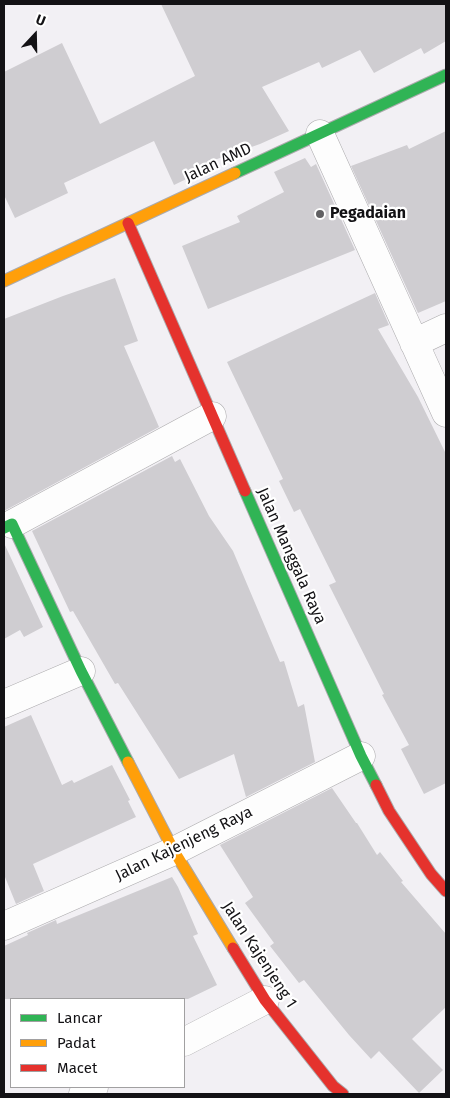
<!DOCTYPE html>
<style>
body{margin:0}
#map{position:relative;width:450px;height:1098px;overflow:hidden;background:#f2f0f4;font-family:"Fira Sans",sans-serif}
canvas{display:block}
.frame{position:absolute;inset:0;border:5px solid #131215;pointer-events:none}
.legend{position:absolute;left:10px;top:998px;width:175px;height:90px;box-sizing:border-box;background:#fff;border:1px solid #a1a0a1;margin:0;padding:6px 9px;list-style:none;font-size:15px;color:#131215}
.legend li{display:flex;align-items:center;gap:10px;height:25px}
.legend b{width:25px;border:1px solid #a1a0a1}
.north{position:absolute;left:10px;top:10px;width:50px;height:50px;-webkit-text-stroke:4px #fff;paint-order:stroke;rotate:21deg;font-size:14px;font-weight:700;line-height:20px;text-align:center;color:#131215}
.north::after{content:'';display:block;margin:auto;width:18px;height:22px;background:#131215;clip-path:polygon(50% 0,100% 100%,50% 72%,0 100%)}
</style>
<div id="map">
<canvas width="450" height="1098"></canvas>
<div class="frame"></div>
<ul class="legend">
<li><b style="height:6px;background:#30b455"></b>Lancar</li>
<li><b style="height:6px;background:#ff9f0a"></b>Padat</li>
<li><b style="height:6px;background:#e5322d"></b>Macet</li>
</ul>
<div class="north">U</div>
</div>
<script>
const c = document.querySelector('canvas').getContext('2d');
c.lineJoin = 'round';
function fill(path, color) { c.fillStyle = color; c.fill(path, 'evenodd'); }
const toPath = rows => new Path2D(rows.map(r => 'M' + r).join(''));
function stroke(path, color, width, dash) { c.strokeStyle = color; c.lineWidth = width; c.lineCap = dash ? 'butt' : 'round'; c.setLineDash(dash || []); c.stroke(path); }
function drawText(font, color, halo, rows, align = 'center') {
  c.font = font + ' "Fira Sans",sans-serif'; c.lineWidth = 4.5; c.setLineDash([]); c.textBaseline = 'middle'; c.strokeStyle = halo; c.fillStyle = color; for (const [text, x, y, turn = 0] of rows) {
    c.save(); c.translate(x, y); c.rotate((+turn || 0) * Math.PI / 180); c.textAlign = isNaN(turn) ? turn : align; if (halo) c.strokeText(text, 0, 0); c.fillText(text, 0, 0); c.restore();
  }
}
const building = toPath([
 [161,4,446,4,446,41,424,54,421,48,374,73,360,50,322,68,319,62,262,87,289,131,260,144,200,165,203,171,174,185,154,141,64,183,68,193,15,218,4,195,4,72,62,43,100,124,195,76],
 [446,131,446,301,418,313,351,166,407,145,409,149],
 [305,158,311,167,316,164,355,250,208,309,182,246,240,222,237,216,284,192,274,172],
 [115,278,138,341,124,346,159,427,4,511,4,319,63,296],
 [375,293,389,325,378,329,418,397,446,454,446,783,424,794,401,749,409,745,382,695,384,694,329,585,336,582,300,509,294,512,279,481,283,479,227,362],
 [172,456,175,462,180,459,209,516,233,551,280,662,284,661,298,707,304,704,315,762,246,797,234,754,179,779,118,683,115,684,73,611,70,612,32,531],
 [4,543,43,627,24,637,20,630,4,639],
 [31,715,62,785,72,780,74,783,112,765,130,800,128,801,136,817,33,864,44,891,16,904,5,877,4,878,4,727],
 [332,788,356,823,357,823,377,855,380,852,403,881,401,882,446,934,446,1007,412,1039,443,1070,419,1093,379,1051,371,1059,349,1035,304,980,299,983,270,946,274,943,245,903,253,897,220,845],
 [172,877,178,887,198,934,193,936,217,985,188,999,4,999,4,946,28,935,27,933,56,920,57,924]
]);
const street = toPath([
 [320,134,446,413],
 [414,343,446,328],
 [12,524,212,416],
 [4,704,81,671],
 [4,926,174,851,361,756],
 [184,1042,265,1000],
 [83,1094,94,1087]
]);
const fast = toPath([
 [235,173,446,75],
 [245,491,361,756,376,785],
 [4,528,12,524,81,671,128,762]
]);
const slow = toPath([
 [4,281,235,173],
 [128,762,174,851,233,948]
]);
const jam = toPath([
 [128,223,245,491],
 [376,785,389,811,431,874,446,891],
 [233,948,265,1000,333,1086,343,1094]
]);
const markers = [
 [320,214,5,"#616063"]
];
const streetNames = [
 ["Jalan AMD",218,163,-25],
 ["Jalan Manggala Raya",291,556,66],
 ["Jalan Kajenjeng Raya",184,844,-26],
 ["Jalan Kajenjeng 1",259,955,57]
];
const poiNames = [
 ["Pegadaian",330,214]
];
fill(building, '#cfcdd1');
stroke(street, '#abaaac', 29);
stroke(fast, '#abaaac', 13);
stroke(slow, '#abaaac', 13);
stroke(jam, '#abaaac', 13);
stroke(street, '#fdfdfd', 28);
stroke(fast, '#30b455', 11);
stroke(slow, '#ff9f0a', 11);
stroke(jam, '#e5322d', 11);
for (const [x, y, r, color] of markers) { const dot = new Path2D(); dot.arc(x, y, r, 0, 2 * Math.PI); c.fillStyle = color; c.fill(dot); stroke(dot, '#fff', 2); }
drawText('16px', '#131215', '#fff', streetNames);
drawText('bold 16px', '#131215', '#fff', poiNames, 'left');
</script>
